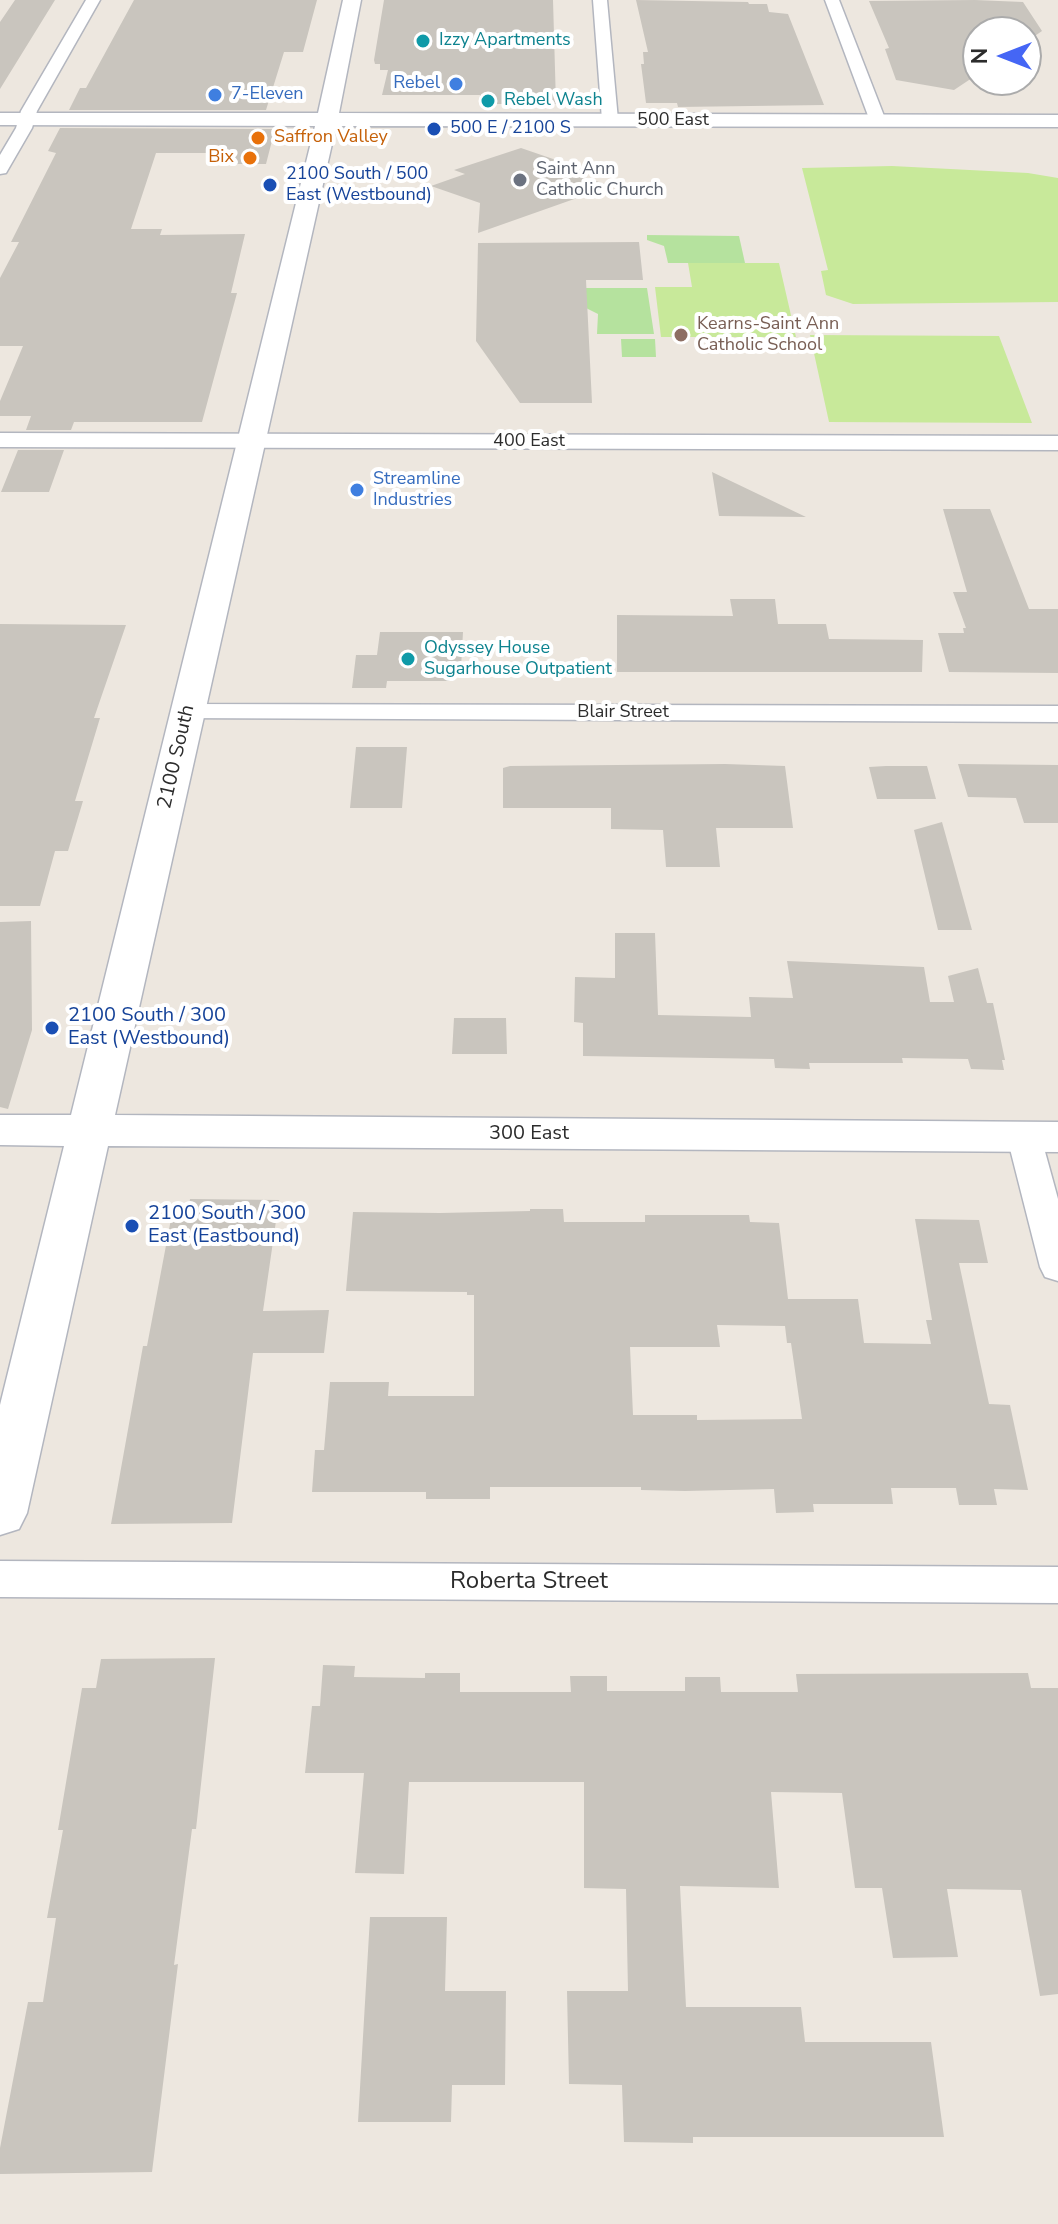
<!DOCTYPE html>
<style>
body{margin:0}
#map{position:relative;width:1058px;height:2224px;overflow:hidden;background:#ede7df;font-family:"Nunito Sans",sans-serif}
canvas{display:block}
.north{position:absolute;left:962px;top:16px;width:80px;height:80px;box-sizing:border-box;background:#fff;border:2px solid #ababab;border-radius:50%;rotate:270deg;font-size:22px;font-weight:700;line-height:32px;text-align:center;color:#2c2c2c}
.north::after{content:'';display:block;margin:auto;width:28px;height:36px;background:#4566f5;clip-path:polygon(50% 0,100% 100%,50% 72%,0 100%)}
</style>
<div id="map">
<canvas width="1058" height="2224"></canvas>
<div class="north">N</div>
</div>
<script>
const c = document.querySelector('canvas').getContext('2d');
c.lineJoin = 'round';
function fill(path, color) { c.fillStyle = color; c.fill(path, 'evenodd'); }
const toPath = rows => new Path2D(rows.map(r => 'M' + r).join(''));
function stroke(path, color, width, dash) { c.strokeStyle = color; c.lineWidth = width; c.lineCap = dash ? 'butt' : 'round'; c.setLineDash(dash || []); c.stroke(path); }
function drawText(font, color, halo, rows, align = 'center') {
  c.font = font + ' "Nunito Sans",sans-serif'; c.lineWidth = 8; c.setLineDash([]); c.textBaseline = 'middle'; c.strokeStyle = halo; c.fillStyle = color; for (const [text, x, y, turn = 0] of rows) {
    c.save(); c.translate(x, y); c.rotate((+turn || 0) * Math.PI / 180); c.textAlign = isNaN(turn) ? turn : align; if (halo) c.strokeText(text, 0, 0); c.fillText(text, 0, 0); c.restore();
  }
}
const green = toPath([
 [647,235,739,236,745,263,668,263,664,246,647,240],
 [575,288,647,288,654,334,597,334,598,314,576,303],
 [621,339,655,339,656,357,622,357]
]);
const pitch = toPath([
 [892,166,1028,173,1058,178,1058,302,853,304,826,295,821,271,828,270,802,168],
 [688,263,779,263,796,337,661,337,655,287,692,287],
 [810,335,999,336,1032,423,829,422]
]);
const building = toPath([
 [15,0,55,0,0,89,0,22],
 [134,0,317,0,303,52,284,52,266,110,69,110,80,88,86,88],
 [384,0,553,0,556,104,480,104,480,95,382,95,388,70,380,70,380,64,375,64,374,60],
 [636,0,748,2,749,4,767,4,769,12,788,14,824,105,678,107,677,103,646,103,641,64,644,64,643,52,648,52],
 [975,0,1023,2,1042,31,1026,42,1026,32,978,32,978,74,954,90,896,80,885,49,889,48,869,1],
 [60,128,275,129,266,164,232,164,235,153,156,153,131,229,162,229,160,235,245,234,231,293,237,293,202,422,74,422,71,430,26,430,31,416,0,416,0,401,23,346,0,346,0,278,19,242,11,242,56,153,48,151],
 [521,148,588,171,578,175,611,186,478,233,480,203,431,186,465,174,454,170],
 [639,242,643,280,586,280,592,403,520,403,476,341,478,243],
 [18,450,64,450,49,492,1,492],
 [712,472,806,517,719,516],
 [943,509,990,509,1029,609,1058,609,1058,673,949,672,938,633,964,633,963,628,966,628,953,592,967,592],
 [730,599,775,599,778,624,826,624,829,639,923,640,922,672,617,672,617,615,733,616],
 [0,624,126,625,94,718,100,718,75,801,83,801,68,851,55,851,40,906,0,906],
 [380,632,463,632,461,668,453,668,452,681,387,681,386,688,352,688,356,655,377,655],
 [356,747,407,747,402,808,350,808],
 [725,764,785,766,793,828,716,828,720,867,666,867,663,830,611,829,611,808,503,808,503,768,510,766],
 [958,764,1058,765,1058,823,1024,823,1016,798,968,797],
 [886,766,927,766,936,799,877,799,869,767],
 [942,822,972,930,938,930,914,830],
 [31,921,32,1030,8,1109,0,1107,0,922],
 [615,933,655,933,658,1015,751,1017,749,997,793,998,787,961,924,967,930,1002,954,1002,948,976,978,968,987,1003,993,1003,1005,1060,1002,1060,1004,1070,971,1069,968,1059,902,1058,903,1063,809,1063,810,1069,775,1068,774,1059,583,1056,583,1023,574,1022,575,977,615,978],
 [454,1018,506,1018,507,1054,452,1054],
 [190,1199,279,1200,263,1311,329,1310,324,1353,253,1353,232,1523,111,1524,143,1346,147,1346,171,1219,187,1219],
 [530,1209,563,1209,564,1222,645,1222,645,1215,749,1215,750,1222,779,1223,788,1299,858,1299,864,1343,931,1344,926,1320,932,1320,915,1219,979,1220,988,1263,959,1263,989,1404,1010,1405,1028,1490,994,1489,997,1505,959,1505,956,1488,891,1488,893,1504,813,1504,814,1512,776,1513,774,1489,685,1491,641,1490,641,1487,490,1487,490,1499,426,1499,426,1492,312,1492,315,1450,324,1450,330,1382,389,1382,388,1396,474,1396,474,1295,467,1295,467,1292,346,1291,353,1212,440,1213,530,1211],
 [717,1325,785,1326,787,1343,791,1343,802,1419,697,1420,697,1415,633,1415,630,1347,720,1347],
 [215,1658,196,1829,192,1829,174,1965,178,1964,152,2172,0,2174,0,2148,28,2002,43,2002,56,1918,47,1918,63,1830,58,1830,82,1688,96,1688,101,1659],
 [323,1665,355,1666,354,1677,425,1678,425,1673,460,1673,460,1692,571,1692,570,1676,607,1676,607,1691,685,1691,685,1677,720,1677,721,1692,798,1692,796,1674,1028,1673,1031,1688,1058,1688,1058,1994,1040,1996,1021,1890,947,1889,958,1957,893,1958,882,1888,855,1888,842,1793,771,1792,779,1888,680,1886,686,2007,801,2007,805,2042,931,2042,944,2137,693,2137,693,2143,624,2142,622,2085,569,2084,567,1991,628,1991,626,1889,584,1888,584,1782,409,1782,404,1874,355,1873,364,1773,305,1773,312,1706,320,1706],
 [370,1917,447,1917,445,1991,506,1991,505,2085,452,2085,451,2122,358,2122]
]);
const street = toPath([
 [86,0,100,0,37,111,32,128,6,173,0,174,0,155,16,128,21,111,86,0],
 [593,0,607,0,618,120,610,125,602,120,593,0],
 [825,0,839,0,886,121,884,124,878,126,870,121,825,0],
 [0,433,1058,436,1058,450,0,447,0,433],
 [188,704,1058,706,1058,722,179,718,175,712,179,706,188,704],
 [1024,1125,1036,1129,1041,1137,1058,1199,1058,1281,1045,1277,1040,1267,1007,1137,1012,1129,1024,1125],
 [0,1561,1058,1567,1058,1603,0,1597,0,1561]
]);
const secondary = toPath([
 [343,0,361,0,339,113,1058,115,1058,127,336,126,115,1115,1058,1122,1058,1152,108,1146,27,1513,19,1529,0,1535,0,1405,64,1146,0,1145,0,1115,71,1115,315,126,0,125,0,113,318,113,343,0]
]);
const markers = [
 [423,41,8,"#0f9aa8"],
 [456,84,8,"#3f7fe0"],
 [215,95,8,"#3f7fe0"],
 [488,101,8,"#0f9aa8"],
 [434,129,8,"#1a4fb4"],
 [258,138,8,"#e8710a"],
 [250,158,8,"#e8710a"],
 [520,180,8,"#6b7280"],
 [270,185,8,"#1a4fb4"],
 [681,335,8,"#8d6e63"],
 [357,490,8,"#3f7fe0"],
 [408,659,8,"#0f9aa8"],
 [52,1028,8,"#1a4fb4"],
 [132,1226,8,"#1a4fb4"]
];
const farCulturenames = [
 ["Izzy Apartments",439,41],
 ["Rebel Wash",504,101],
 ["Odyssey House",424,649],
 ["Sugarhouse Outpatient",424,670]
];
const farShopnames = [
 ["Rebel",440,84,"right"],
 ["7-Eleven",231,95],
 ["Streamline",373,480],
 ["Industries",373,501]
];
const farStreetnames = [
 ["500 East",673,121],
 ["400 East",529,442],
 ["Blair Street",623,713]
];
const farTransitnames = [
 ["500 E / 2100 S",450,129],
 ["2100 South / 500",286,175],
 ["East (Westbound)",286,196]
];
const farFoodnames = [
 ["Saffron Valley",274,138],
 ["Bix",234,158,"right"]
];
const farWorshipnames = [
 ["Saint Ann",536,170],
 ["Catholic Church",536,191]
];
const farEducationnames = [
 ["Kearns-Saint Ann",697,325],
 ["Catholic School",697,346]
];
const streetNames = [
 ["2100 South",177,757,-77],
 ["300 East",529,1134]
];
const transitNames = [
 ["2100 South / 300",68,1016],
 ["East (Westbound)",68,1039],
 ["2100 South / 300",148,1214],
 ["East (Eastbound)",148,1237]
];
const nearStreetnames = [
 ["Roberta Street",529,1582]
];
fill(green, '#b5e29e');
fill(pitch, '#c8e99a');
fill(building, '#c9c5be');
stroke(street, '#b3b6bf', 3);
stroke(secondary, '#b3b6bf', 3);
fill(street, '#fff');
fill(secondary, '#fff');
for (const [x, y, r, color] of markers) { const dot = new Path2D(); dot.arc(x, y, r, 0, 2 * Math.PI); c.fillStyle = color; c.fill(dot); stroke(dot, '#fff', 3); }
drawText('18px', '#0d838f', '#fff', farCulturenames, 'left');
drawText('18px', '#366cbe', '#fff', farShopnames, 'left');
drawText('18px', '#2c2c2c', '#fff', farStreetnames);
drawText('18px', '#164399', '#fff', farTransitnames, 'left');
drawText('18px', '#c56008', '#fff', farFoodnames, 'left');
drawText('18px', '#5b616d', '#fff', farWorshipnames, 'left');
drawText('18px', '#785e54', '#fff', farEducationnames, 'left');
drawText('20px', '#2c2c2c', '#fff', streetNames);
drawText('20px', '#164399', '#fff', transitNames, 'left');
drawText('24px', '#2c2c2c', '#fff', nearStreetnames);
</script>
